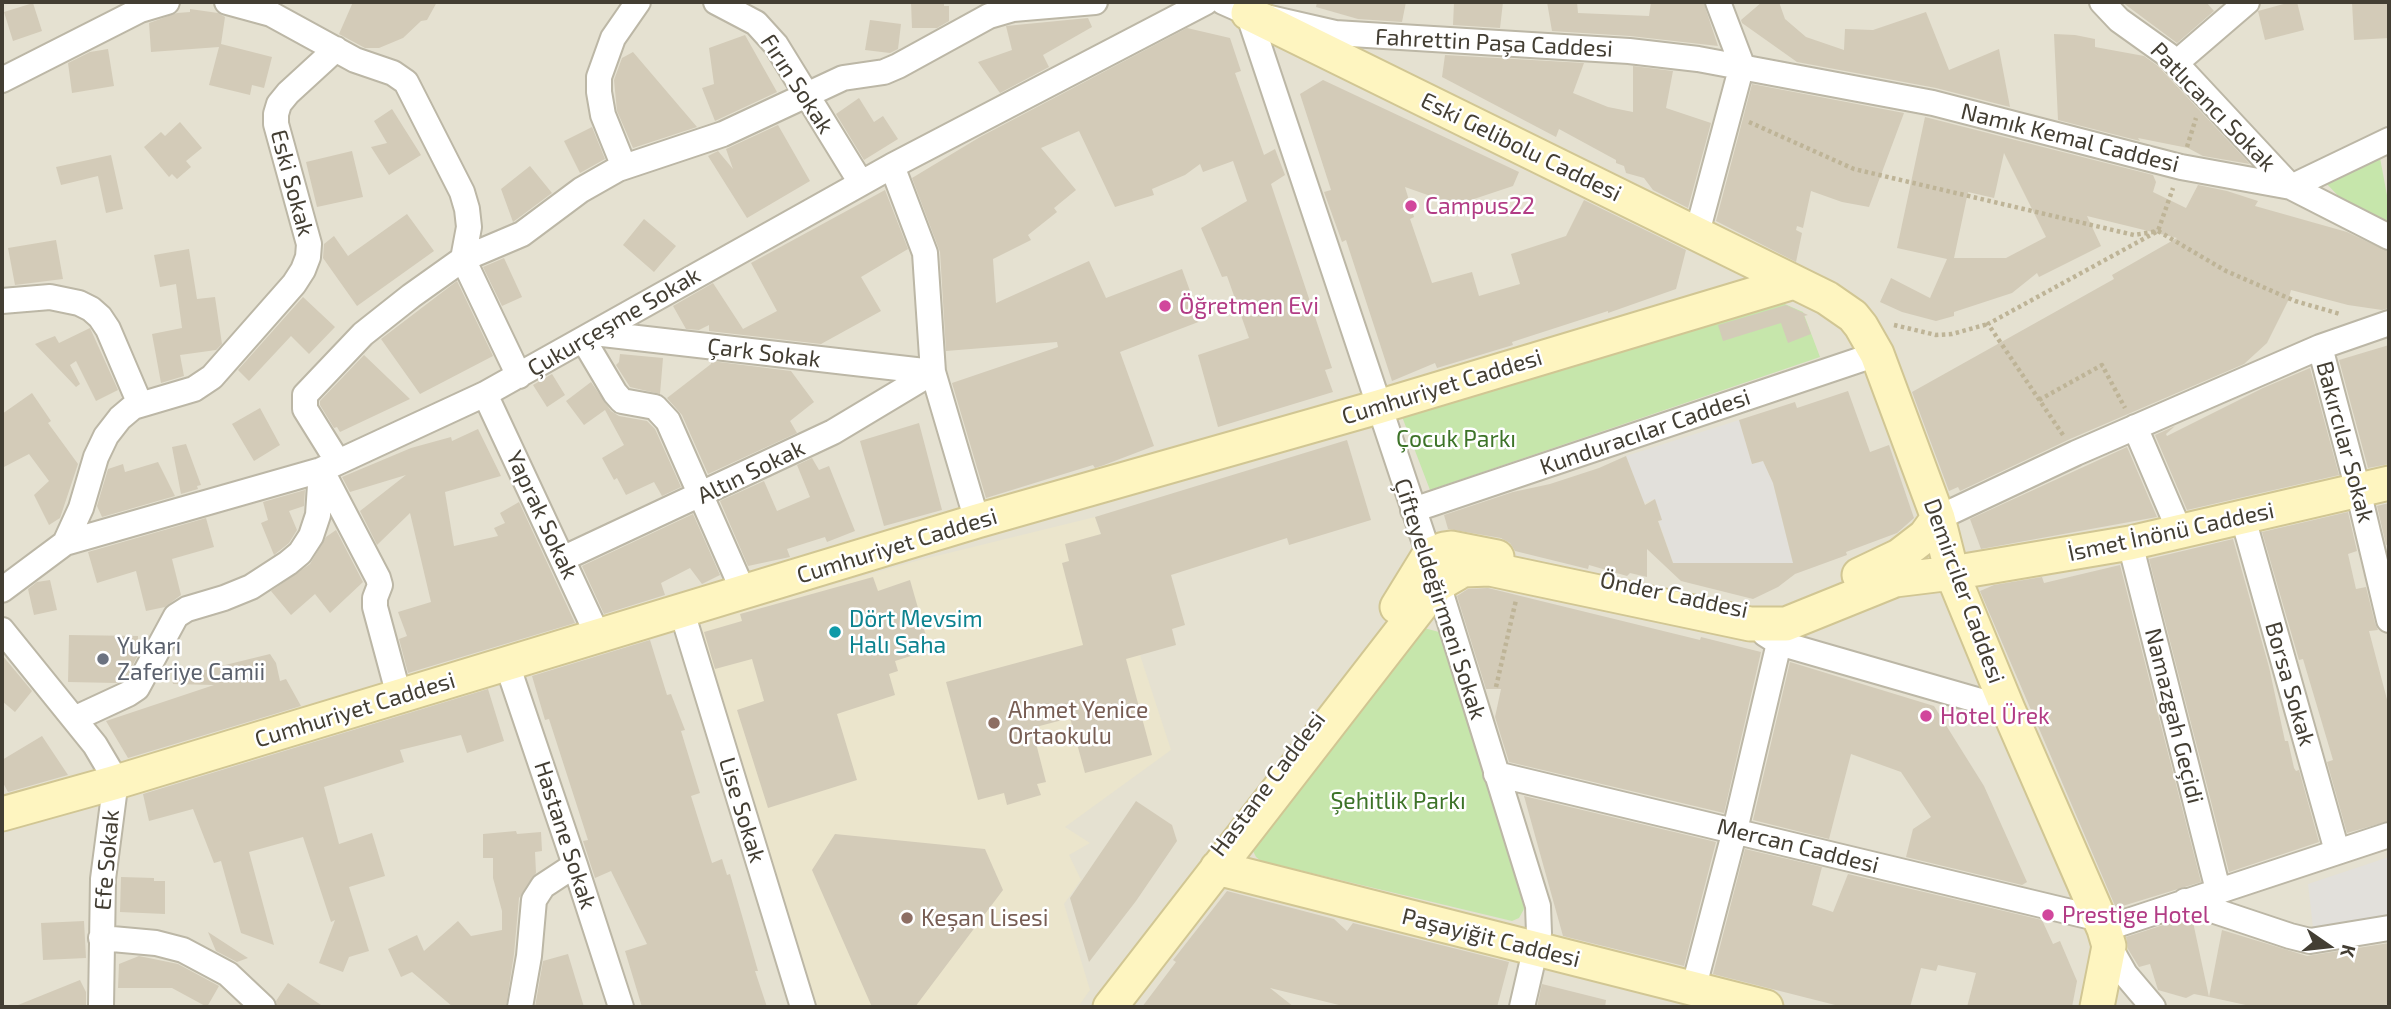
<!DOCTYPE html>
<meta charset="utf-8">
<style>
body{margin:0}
#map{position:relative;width:2391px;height:1009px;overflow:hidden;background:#f1eee3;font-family:"Exo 2",sans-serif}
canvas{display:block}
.frame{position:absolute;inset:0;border:4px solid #433e33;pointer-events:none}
.north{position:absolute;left:2293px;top:911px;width:70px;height:70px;-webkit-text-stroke:5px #fff;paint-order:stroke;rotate:104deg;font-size:19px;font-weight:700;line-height:28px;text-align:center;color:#433e33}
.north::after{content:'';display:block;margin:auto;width:24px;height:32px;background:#433e33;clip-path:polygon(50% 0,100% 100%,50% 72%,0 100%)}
</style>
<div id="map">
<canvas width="2391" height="1009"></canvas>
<div class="frame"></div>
<div class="north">K</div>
</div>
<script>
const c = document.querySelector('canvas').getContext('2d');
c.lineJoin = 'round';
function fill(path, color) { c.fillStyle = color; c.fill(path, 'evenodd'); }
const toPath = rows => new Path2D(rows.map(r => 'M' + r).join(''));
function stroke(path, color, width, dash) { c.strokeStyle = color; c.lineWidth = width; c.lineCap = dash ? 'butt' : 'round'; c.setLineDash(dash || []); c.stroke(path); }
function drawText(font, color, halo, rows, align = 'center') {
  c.font = font + ' "Exo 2",sans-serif'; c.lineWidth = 5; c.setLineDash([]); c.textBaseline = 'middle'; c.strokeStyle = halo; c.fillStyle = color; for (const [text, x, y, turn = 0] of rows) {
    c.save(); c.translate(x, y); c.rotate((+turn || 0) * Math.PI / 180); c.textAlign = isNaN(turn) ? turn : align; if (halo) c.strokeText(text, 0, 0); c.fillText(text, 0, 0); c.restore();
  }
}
const residential = toPath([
 [2,2,2389,2,2389,1007,2,1007]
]);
const education = toPath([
 [1095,517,1171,750,1065,827,1090,843,1069,855,1081,880,1064,904,1090,990,1078,1007,813,1007,693,624,916,561]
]);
const green = toPath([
 [2380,158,2389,206,2389,222,2387,224,2348,206,2325,182],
 [1778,301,1803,312,1820,357,1430,490,1401,414],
 [1424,628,1439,632,1443,637,1524,899,1524,909,1519,918,1512,921,1261,861,1256,857,1252,849]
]);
const parking = toPath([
 [1739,420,1752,464,1763,461,1773,483,1793,563,1674,565,1659,522,1661,520,1654,499,1644,503,1626,456],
 [2389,857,2389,923,2314,936,2308,884]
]);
const building = toPath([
 [353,2,437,2,427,20,421,21,403,38,379,48,365,48,339,34],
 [911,2,944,2,944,6,949,6,949,21,937,28,912,28],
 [1317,2,1406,2,1402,22,1358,19,1316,7],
 [1454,2,1503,2,1500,28,1453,25],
 [1547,2,1577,2,1578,13,1649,16,1651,2,1704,4,1718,46,1630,36,1552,31],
 [1762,2,1779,2,1785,19,1806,37,1844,50,1845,29,1873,30,1926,12,1949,70,1999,49,2010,107,1936,88,1797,62,1742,23,1741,20],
 [2122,2,2206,2,2214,11,2177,43],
 [2291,2,2297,2,2304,30,2265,40,2258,11],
 [2352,2,2389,2,2389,38,2354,40],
 [33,3,42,31,13,41,4,12],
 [190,9,218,13,225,17,221,44,272,57,264,88,252,85,250,95,209,85,219,47,151,52,149,23,177,13,190,12],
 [1088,18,1092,27,1043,55,1049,67,1000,93,978,62,1012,50,1006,26],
 [870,20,901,24,898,49,890,53,865,50],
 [1187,28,1230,38,1241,71,1235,73,1264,155,1275,149,1285,175,1271,184,1332,368,1325,370,1333,392,1218,427,1198,355,1249,338,1227,276,1222,277,1201,228,1247,201,1233,161,1203,172,1200,164,1185,175,1152,189,1154,195,1115,207,1079,131,1041,148,1076,190,1054,208,1057,212,1028,235,1031,240,993,259,996,303,1089,261,1106,298,1182,269,1201,321,1120,352,1154,446,1104,465,1095,468,1093,465,986,498,952,383,1058,347,1057,342,946,351,940,252,912,178,980,137],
 [2054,34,2075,35,2095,39,2095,47,2144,56,2158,66,2250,164,2203,156,2188,148,2138,138,2140,141,2058,120],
 [745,35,777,92,715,121,702,88,714,84,709,48],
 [108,49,114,86,72,93,68,63,90,52],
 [633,52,697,127,633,148,617,111,614,80,622,58],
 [1445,55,1584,63,1573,93,1608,107,1633,112,1633,66,1673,71,1666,108,1711,123,1688,208,1653,190,1644,178,1626,173,1624,166,1616,163,1616,160,1559,129,1556,137,1442,77],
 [1323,80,1519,172,1513,186,1456,205,1405,187,1414,217,1410,219,1432,283,1472,272,1479,296,1520,284,1511,254,1566,236,1584,200,1686,250,1676,289,1608,313,1608,311,1512,342,1513,345,1437,368,1435,363,1392,381,1346,240,1342,242,1324,192,1331,190,1300,94],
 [1752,84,1904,113,1869,207,1842,202,1811,191,1803,228,1797,226,1796,230,1802,233,1796,262,1716,221],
 [859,98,874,122,883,116,898,139,864,160,836,114],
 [392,109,421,155,389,175,371,147,387,143,374,121],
 [1925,117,2153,175,2156,182,2153,192,2186,208,2198,185,2227,191,2258,201,2255,206,2347,232,2389,252,2389,308,2382,310,2348,305,2291,290,2288,301,2267,343,2244,364,2070,439,1960,491,1958,487,1949,491,1912,392,2114,279,2112,275,2177,238,2087,216,2101,246,2039,277,2037,273,2012,293,1954,312,1954,316,1936,321,1902,312,1880,302,1891,278,1930,298,1947,259,1897,248],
 [2004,153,2046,237,2006,258,1954,258,1968,192,1994,198],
 [180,122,202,148,186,161,191,167,177,179,172,174,169,177,144,147,161,132,165,136],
 [778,125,810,181,747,218,708,156,718,151,733,169,726,149],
 [592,127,605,159,580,173,564,141],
 [352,151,363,197,317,207,306,162],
 [111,155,123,209,106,213,98,176,61,185,56,167],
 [530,166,552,193,513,222,501,189],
 [885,190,908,249,861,277,881,311,821,344,709,331,709,325,699,330,686,329,673,306,713,283,743,329,777,311,751,263],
 [407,214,434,251,357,306,323,258,324,244,334,236,348,256],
 [644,219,676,246,654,272,623,245],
 [56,240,63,279,15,285,8,248],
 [189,249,197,299,215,297,222,344,216,350,180,355,184,376,161,383,152,334,182,328,176,284,160,287,154,255],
 [504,258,522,297,502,306,483,267],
 [457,281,493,356,420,394,381,339],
 [303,297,335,327,309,354,291,336,249,381,238,370],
 [1786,305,1808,315,1804,316,1811,334,1788,343,1781,323,1723,341,1718,325],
 [90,328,118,390,96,401,76,361,70,365,80,384,76,387,35,344,55,336,59,343],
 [2389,345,2389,464,2368,468,2339,360],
 [620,354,663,358,660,394,630,387,616,365,619,362],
 [364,355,410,399,340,432,337,427,334,428,320,405,320,401],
 [711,361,791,371,814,402,790,421,797,433,708,474,682,415,667,398,711,364],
 [2310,368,2339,475,2187,510,2155,435,2175,426,2166,434,2167,436,2263,388],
 [552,374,565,395,547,407,533,385],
 [591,382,611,411,619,416,647,421,655,429,681,487,662,496,654,482,626,495,617,478,614,480,602,458,624,445,605,410,584,425,566,401],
 [1848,391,1870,452,1889,445,1914,518,1897,533,1846,552,1847,555,1795,574,1778,587,1753,599,1681,581,1647,549,1647,577,1630,573,1627,576,1589,565,1588,569,1515,551,1510,543,1501,538,1448,529,1444,515,1513,492,1550,484,1599,468,1626,456,1645,505,1655,499,1662,520,1658,521,1673,563,1793,563,1773,483,1763,461,1752,464,1739,420,1795,402,1797,408],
 [32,393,51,421,48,423,78,464,60,518,49,525,34,495,49,481,29,454,2,468,2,414],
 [260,408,280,445,254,461,232,424],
 [919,423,942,510,884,526,860,441],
 [478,429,501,476,445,492,454,546,498,536,494,528,505,523,500,513,519,502,575,623,408,673,399,639,407,636,398,612,431,602,410,513,377,545,360,511,406,475,350,492,342,477,411,448,451,437,452,441],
 [1347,440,1371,520,1289,545,1287,538,1171,575,1185,625,1172,629,1176,645,1126,659,1152,755,1085,773,1070,718,1032,728,1046,782,1037,784,1041,795,1007,805,1004,793,978,800,946,682,1083,645,1062,563,1069,561,1065,544,1101,534,1095,517],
 [186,444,201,485,197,486,198,489,181,494,172,447],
 [2127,447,2157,517,1981,549,1970,519],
 [812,458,819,470,829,466,855,531,827,542,825,537,787,549,790,557,748,566,720,501,764,481,777,511,810,497,797,465],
 [158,462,175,496,102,517,97,506,108,469,123,464,125,472],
 [305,490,304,506,289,511,297,530,289,543,274,555,261,523,268,520,263,502],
 [2389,503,2389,544,2386,545,2377,506],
 [2348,512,2357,551,2348,554,2356,589,2366,587,2375,623,2378,630,2369,631,2389,707,2389,821,2347,833,2327,762,2333,760,2303,659,2299,660,2262,532],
 [693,514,720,575,702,584,690,568,661,583,665,595,604,614,582,566],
 [206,518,214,547,172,559,181,595,165,607,146,611,136,571,97,583,88,552],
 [336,530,363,582,330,613,315,594,291,615,271,591,310,564,326,537],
 [2233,539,2269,667,2285,741,2288,741,2294,768,2296,771,2299,770,2319,842,2229,872,2149,559],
 [2120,565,2201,882,2116,908,1980,591,1994,585,2042,577,2044,583],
 [873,577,878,591,910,580,930,650,895,661,898,671,889,674,895,695,837,714,857,780,768,808,737,710,764,701,752,659,715,669,704,632,742,621,740,614],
 [50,580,57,610,34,615,28,589,37,582],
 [1488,588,1700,640,1701,637,1761,652,1724,813,1509,762,1495,717,1501,689,1486,689,1457,596,1468,589],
 [69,635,138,636,138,655,126,678,117,683,68,682],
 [650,640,667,695,671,694,685,730,681,731,700,793,691,796,712,863,722,859,727,875,730,874,758,971,755,971,767,1007,642,1007,625,951,647,944,611,871,595,878,583,841,588,840,549,719,545,720,532,676],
 [270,654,276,663,280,681,286,679,301,706,128,758,106,721,214,685,173,684,172,678],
 [2,655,32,691,15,712,2,701],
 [1790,662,1934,706,1984,786,2027,882,2022,885,1906,857,1913,829,1931,817,1901,772,1851,754,1829,839,1753,820],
 [488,689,504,741,467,753,461,735,400,750,404,762,324,787,339,844,372,833,385,876,349,887,369,951,349,957,343,972,319,963,335,920,331,922,303,837,249,852,274,945,241,933,221,861,214,863,193,809,149,821,143,794],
 [42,736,68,775,8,792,2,781,2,760],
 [1524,796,1716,842,1684,966,1563,936],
 [1136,801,1172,825,1177,841,1136,901,1089,962,1070,898],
 [516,831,517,834,541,832,542,851,535,852,536,873,519,898,514,954,506,1007,453,1007,412,972,401,977,388,949,417,935,424,951,458,921,471,936,502,930,502,911,493,878,493,858,483,858,483,834],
 [835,834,985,849,1003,890,915,1007,872,1007,812,870],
 [1745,849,1822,867,1812,905,1833,912,1848,874,2042,920,2053,944,2060,941,2077,981,2072,1007,1967,1007,1976,973,1938,965,1936,971,1921,968,1910,1007,1843,1007,1713,974],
 [121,877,154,878,154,881,165,881,165,914,120,912],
 [1227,891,1334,919,1347,931,1353,923,1509,962,1497,1007,1347,1007,1270,988,1294,1007,1142,1007,1176,962,1173,960],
 [2182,919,2193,922,2209,997,2194,994,2186,998,2158,990,2150,964,2139,967,2128,949,2126,937],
 [84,921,86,958,43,960,41,923],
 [2222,930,2307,956,2389,943,2389,1004,2375,1007,2255,1007,2209,997],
 [208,932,248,958,237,962,216,951],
 [568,954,584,1007,535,1007,543,961],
 [139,956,178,964,219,986,207,1007,172,988,118,988,119,964],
 [80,980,86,992,86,1007,13,1007],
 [288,983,324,1007,277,1007,276,1001],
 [1542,984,1606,1000,1605,1007,1537,1007]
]);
const path = toPath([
 [1749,122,1854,169,2134,235,2158,231,2226,271,2295,301,2340,314],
 [2187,147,2196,118],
 [1894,325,1936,335,1952,334,1988,324],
 [2039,400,2102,365,2125,408],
 [2063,435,1988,324,2158,231,2173,188],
 [1496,687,1516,600]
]);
const minor = toPath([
 [227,2,271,14,355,60,393,73,406,82,462,192,467,209,469,227,463,259,519,376],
 [716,2,756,23,776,45,861,183],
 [1223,2,1248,13,1335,33,1629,51,1698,59,1933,103,2181,167,2291,187,2389,237],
 [1718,2,1742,65],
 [2102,2,2119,20,2168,55,2291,187,2389,140],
 [1248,13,1429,555,1538,906,1539,933,1522,1007],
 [2176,63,2247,2],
 [2,80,140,10,167,2],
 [892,166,925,253,933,372,977,521],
 [624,167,603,115,599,92,599,77,613,38,638,2],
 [1697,233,1742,65],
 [2,301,50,297,79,303,91,309,100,317,108,329,140,404],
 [594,333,933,372],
 [583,339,615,393,622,401,655,407,668,421,744,593],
 [2320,347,2358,490,2389,620],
 [485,394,598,636],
 [2135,427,2180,532],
 [338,462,305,409,305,395,363,334,411,296,463,259,522,234,581,190,618,169,723,134,843,78,884,72,898,66,989,16,1013,9,1095,2],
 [323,473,378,578,380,585,375,598,375,607,399,696],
 [1413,510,1877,354],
 [1938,518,2076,453,2320,347,2389,323],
 [2243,518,2337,851],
 [65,543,81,508,96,457,106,436,120,418,133,407,194,389,212,377,294,284,303,270,308,257,309,244,276,124,276,114,279,104,288,93,336,49],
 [2130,543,2218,890],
 [562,559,833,432,933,372],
 [2,590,65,543,321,470,485,394,892,166,1206,2],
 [682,612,803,1007],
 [2,630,95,745,111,772,114,795,103,879,101,1007],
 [1765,634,1779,643,2008,709],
 [507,664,575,865,621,1007],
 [74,719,128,694,137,688,176,616,187,609,224,598,251,587,288,563,300,553,311,536,318,515,321,470],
 [1496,774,2100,919],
 [2185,901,2290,936,2310,941,2389,928],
 [2104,929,2389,835],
 [101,938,156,943,183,950,228,974,263,1007],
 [2109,946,2125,974,2153,1007],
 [1693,990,1735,830,1779,643],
 [520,1007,529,956,534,900,543,886,575,865]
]);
const secondary = toPath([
 [1248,13,1827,298,1853,316,1861,326,1877,354,1938,518,1952,573,2008,709,2104,929,2109,946,2097,1007],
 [1859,575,1899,556,1925,536,1938,518],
 [1397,607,1429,555,1444,549,1451,548,1497,557],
 [2,814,113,783,977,521,1378,407,1794,282],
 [1217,868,1766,1007],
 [1110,1007,1437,585,1463,570,1490,569,1750,624,1786,624,1895,580,1952,573,2130,543,2389,483]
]);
const markers = [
 [1411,206,7,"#d1479c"],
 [1165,306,7,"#d1479c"],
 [835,632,7,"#0f9aa8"],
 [103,659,7,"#6b7280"],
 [1926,716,7,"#d1479c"],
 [994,723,7,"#8d6e63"],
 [2048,915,7,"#d1479c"],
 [907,918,7,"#8d6e63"]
];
const streetNames = [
 ["Fahrettin Paşa Caddesi",1494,43,3],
 ["Fırın Sokak",797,84,57],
 ["Patlıcancı Sokak",2213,107,46],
 ["Namık Kemal Caddesi",2070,138,14],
 ["Eski Gelibolu Caddesi",1521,147,26],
 ["Eski Sokak",292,183,75],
 ["Çukurçeşme Sokak",614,322,-30],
 ["Çark Sokak",764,353,7],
 ["Cumhuriyet Caddesi",1442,387,-17],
 ["Kunduracılar Caddesi",1645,432,-19],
 ["Bakırcılar Sokak",2345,442,75],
 ["Altın Sokak",751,472,-26],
 ["Yaprak Sokak",542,515,65],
 ["İsmet İnönü Caddesi",2171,532,-12],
 ["Cumhuriyet Caddesi",897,546,-17],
 ["Demirciler Caddesi",1964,591,70],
 ["Önder Caddesi",1674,595,12],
 ["Çifteyeldeğirmeni Sokak",1440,599,72],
 ["Borsa Sokak",2290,684,74],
 ["Cumhuriyet Caddesi",355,710,-17],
 ["Namazgah Geçidi",2174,716,76],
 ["Hastane Caddesi",1268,784,-53],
 ["Lise Sokak",742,810,73],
 ["Hastane Sokak",565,835,72],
 ["Mercan Caddesi",1798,846,14],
 ["Efe Sokak",107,860,-85],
 ["Paşayiğit Caddesi",1491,938,14]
];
const hotelNames = [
 ["Campus22",1425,206],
 ["Öğretmen Evi",1179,306],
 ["Hotel Ürek",1940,716],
 ["Prestige Hotel",2062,915]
];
const parkNames = [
 ["Çocuk Parkı",1456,439],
 ["Şehitlik Parkı",1398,801]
];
const cultureNames = [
 ["Dört Mevsim",849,619],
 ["Halı Saha",849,645]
];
const worshipNames = [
 ["Yukarı",117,646],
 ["Zaferiye Camii",117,672]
];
const educationNames = [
 ["Ahmet Yenice",1008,710],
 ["Ortaokulu",1008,736],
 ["Keşan Lisesi",921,918]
];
fill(residential, '#e5e1d1');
fill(education, '#ebe5cc');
fill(green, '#c6e6ab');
fill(parking, '#e2e0db');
fill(building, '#d3cbb8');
stroke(minor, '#bcb7a6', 28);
stroke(secondary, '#d1c693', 37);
stroke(path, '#beb497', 4.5, [3.5, 3.5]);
stroke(minor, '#fff', 24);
stroke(secondary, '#fef5c0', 33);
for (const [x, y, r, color] of markers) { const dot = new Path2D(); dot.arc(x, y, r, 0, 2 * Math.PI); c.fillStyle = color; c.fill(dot); stroke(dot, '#fff', 2.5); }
drawText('23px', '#433e33', '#fff', streetNames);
drawText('23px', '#b23c85', '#fff', hotelNames, 'left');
drawText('23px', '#3d7328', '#fff', parkNames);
drawText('23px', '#0d838f', '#fff', cultureNames, 'left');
drawText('23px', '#5b616d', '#fff', worshipNames, 'left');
drawText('23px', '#785e54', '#fff', educationNames, 'left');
</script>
